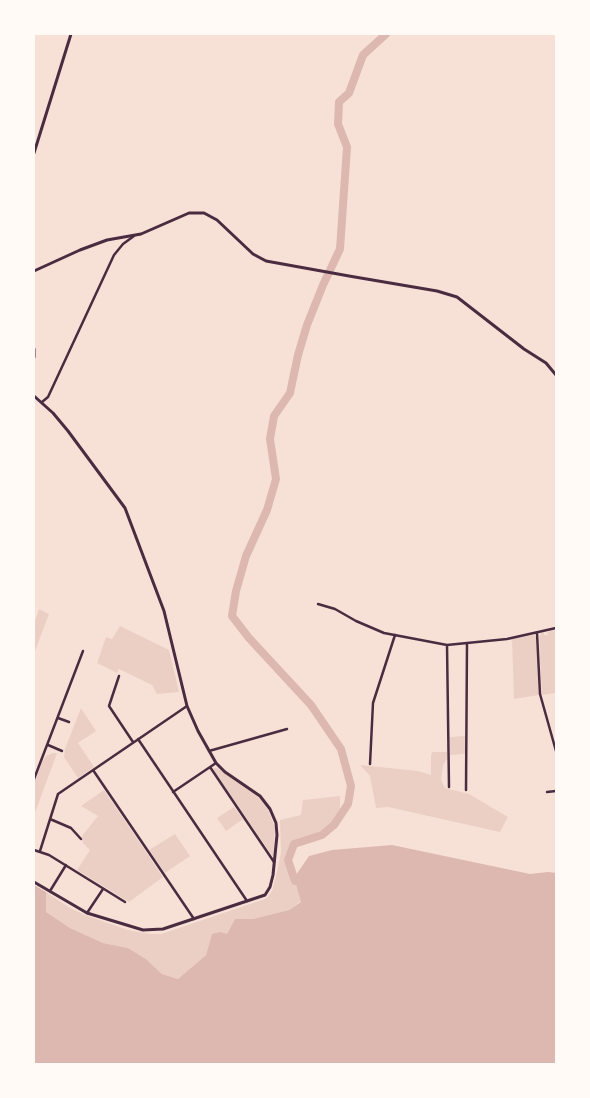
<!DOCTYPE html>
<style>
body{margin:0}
#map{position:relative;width:590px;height:1098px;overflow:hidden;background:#f7e1d7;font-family:"IBM Plex Sans",sans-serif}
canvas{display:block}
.frame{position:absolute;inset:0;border:35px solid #fffaf5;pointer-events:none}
</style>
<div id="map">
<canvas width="590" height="1098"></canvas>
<div class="frame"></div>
</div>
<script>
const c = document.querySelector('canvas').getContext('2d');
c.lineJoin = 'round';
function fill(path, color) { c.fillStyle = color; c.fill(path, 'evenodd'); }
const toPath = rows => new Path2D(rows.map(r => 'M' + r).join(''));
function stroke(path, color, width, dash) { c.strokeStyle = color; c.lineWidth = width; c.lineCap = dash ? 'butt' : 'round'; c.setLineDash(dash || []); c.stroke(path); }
const green = toPath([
 [39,609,49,614,34,654,34,624],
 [120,626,169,650,179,692,157,694,152,685,119,669,117,673,97,663,106,637,112,639],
 [556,630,556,693,542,695,539,638,541,633,544,632,544,635,548,635,547,632],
 [534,635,536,638,539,695,514,699,512,639],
 [81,708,96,731,78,743,94,767,78,778,64,757,65,749],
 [465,736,465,754,450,755,450,737],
 [432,752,447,752,447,759,443,765,441,780,445,788,469,794,508,817,500,832,388,807,376,808,370,776,360,765,418,771,431,775,431,756],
 [53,753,57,753,35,813,34,813,34,783,42,762,46,756],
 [214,768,217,768,257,796,268,810,275,828,273,857,214,771],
 [104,790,163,877,129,902,77,870,90,850,83,843,82,836,98,816,81,806],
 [340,796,340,819,331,831,320,838,304,842,294,848,291,862,296,875,295,881,301,901,289,910,253,919,235,919,227,934,212,934,206,955,178,979,162,974,146,959,128,948,103,943,70,928,46,912,46,892,70,908,85,915,128,930,151,934,161,934,262,900,267,898,272,891,276,876,281,853,280,820,301,815,303,800],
 [234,807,243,819,226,831,217,818],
 [175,834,190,856,165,873,149,850]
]);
const water = toPath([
 [392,845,530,874,548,872,556,873,556,1064,34,1064,34,885,46,892,46,912,70,928,103,943,128,948,146,959,162,974,178,979,206,955,212,934,220,932,227,934,235,919,253,919,289,910,301,902,295,881,296,875,309,856,332,850]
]);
const river = toPath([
 [295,881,288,860,294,844,322,835,334,825,348,804,351,786,341,749,311,705,249,638,232,616,236,591,246,556,267,510,276,479,270,439,274,416,290,393,298,355,307,325,323,285,340,249,347,147,338,124,339,102,349,93,363,55,386,34]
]);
const minor = toPath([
 [42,402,48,397,114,255,123,244,134,236],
 [318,604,335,609,356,621,384,633,447,645,507,639,556,628],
 [537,633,540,694,556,751],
 [447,645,449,787],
 [119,676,109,706,133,742],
 [58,718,69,722],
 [138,739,247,901],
 [48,745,62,751],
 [209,751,287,729],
 [370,764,373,703,395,635],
 [210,767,274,862],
 [93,770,194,919],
 [34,779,83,651],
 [466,790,467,644],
 [173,792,216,763],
 [547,792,556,791],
 [50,819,71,828,81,839],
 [34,850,49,855,125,902],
 [40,851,58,794,187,706],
 [50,891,66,865],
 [87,913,103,889]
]);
const tertiary = toPath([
 [34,153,71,34],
 [34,271,80,250,107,240,141,234,189,213,204,213,217,220,253,254,266,261,349,276,437,291,457,297,524,349,546,363,556,375],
 [34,349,34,357],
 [34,396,53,413,68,431,125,508,164,611,187,706,198,731,216,763,225,772,260,796,270,809,276,823,277,835,273,875,270,887,265,895,163,929,143,930,87,913,34,882]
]);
fill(green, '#ebcfc5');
fill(water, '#dcb8b0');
stroke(river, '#dcb8b0', 8);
stroke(minor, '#4a2c40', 2.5);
stroke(tertiary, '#4a2c40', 3);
</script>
